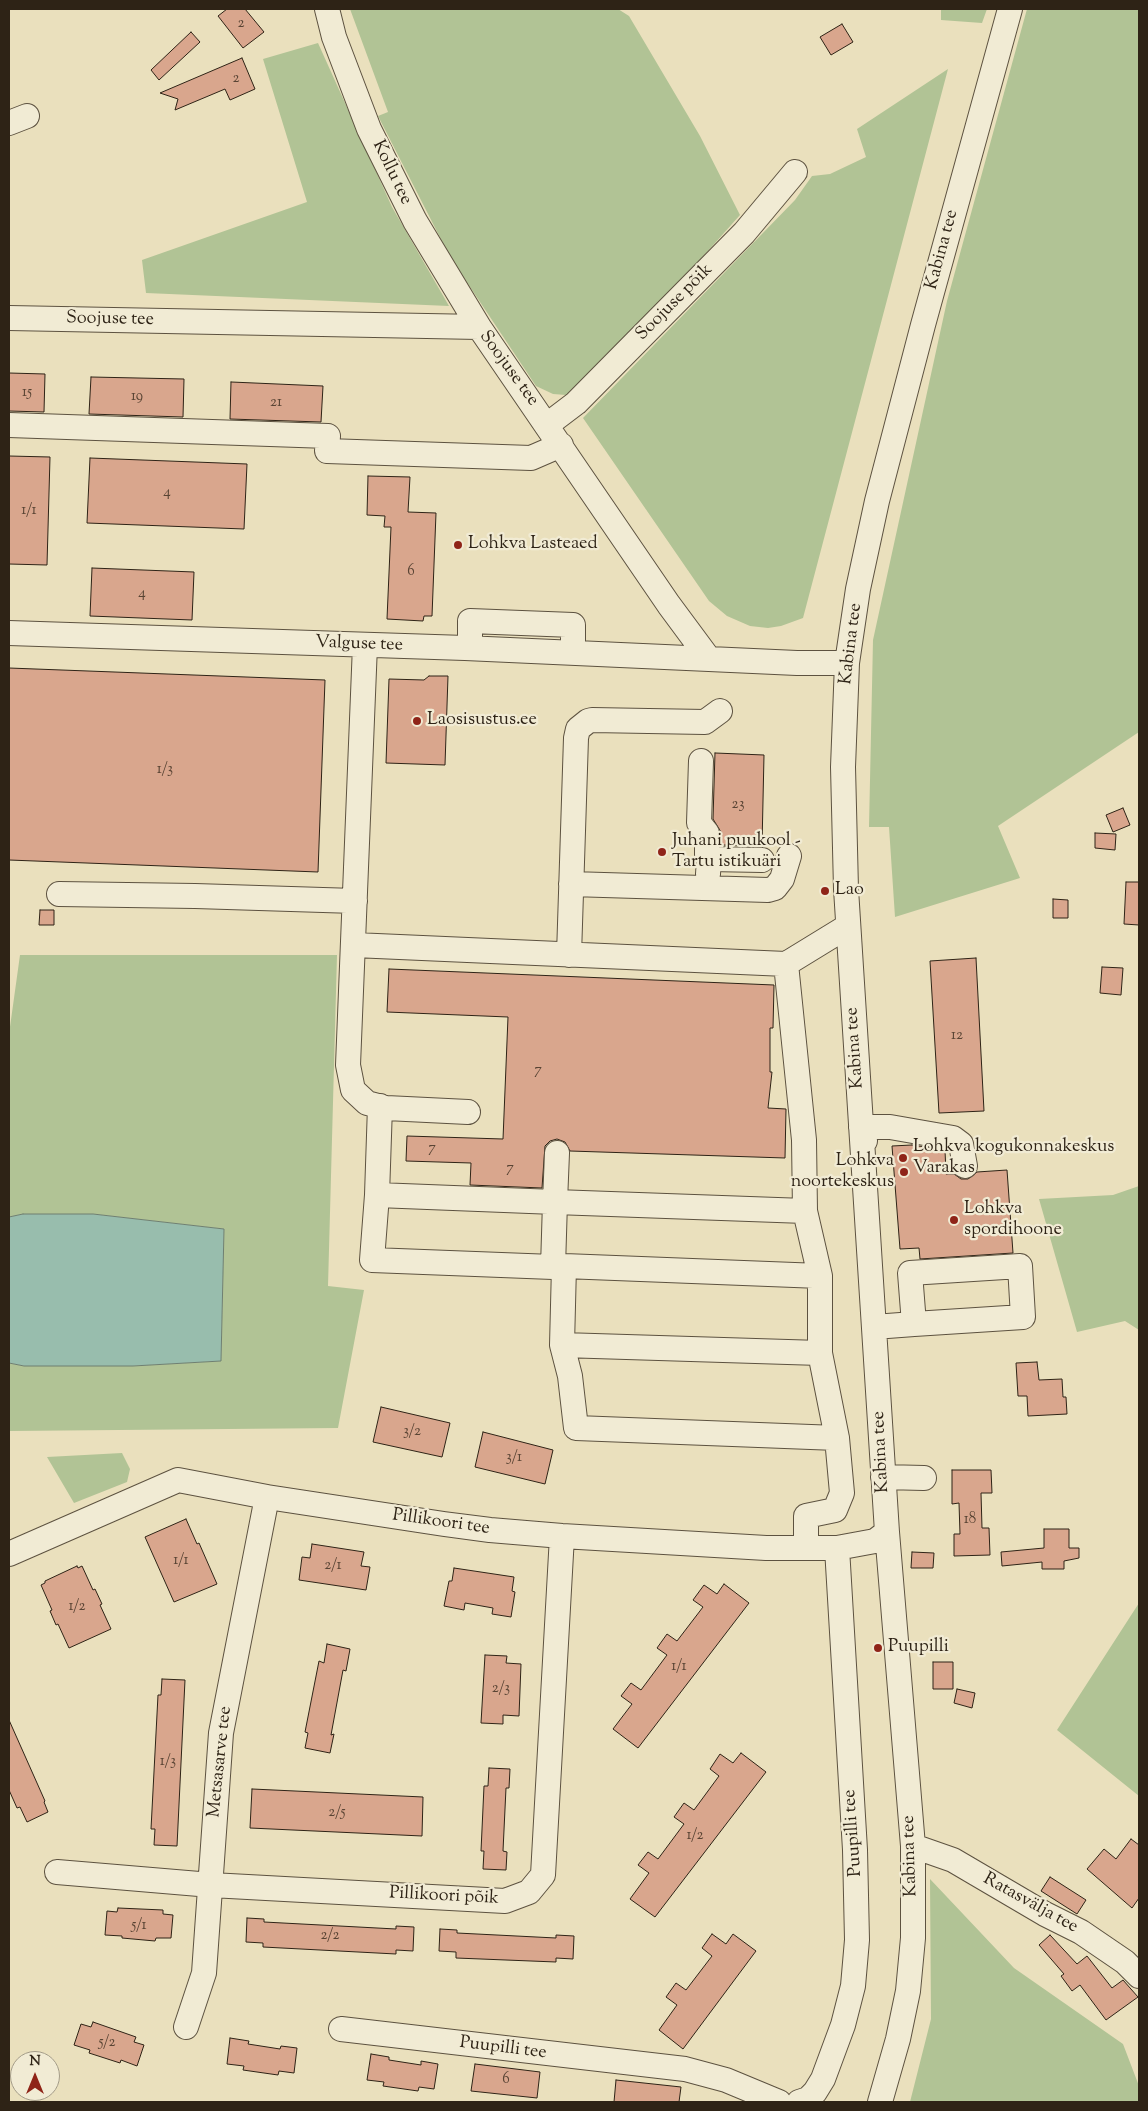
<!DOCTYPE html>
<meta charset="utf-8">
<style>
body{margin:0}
#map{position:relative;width:1148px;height:2111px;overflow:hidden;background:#eae0bd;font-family:"Sorts Mill Goudy",serif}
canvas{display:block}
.frame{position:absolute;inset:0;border:10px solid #2e2316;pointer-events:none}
.north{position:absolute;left:10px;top:2051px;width:50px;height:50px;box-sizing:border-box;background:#f1ebd4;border:1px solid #a39b88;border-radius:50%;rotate:0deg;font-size:14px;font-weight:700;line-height:20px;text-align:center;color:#2e2316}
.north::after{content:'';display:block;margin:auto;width:18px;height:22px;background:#8f2418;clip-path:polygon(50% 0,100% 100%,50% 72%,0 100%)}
</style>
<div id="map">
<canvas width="1148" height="2111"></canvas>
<div class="frame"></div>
<div class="north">N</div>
</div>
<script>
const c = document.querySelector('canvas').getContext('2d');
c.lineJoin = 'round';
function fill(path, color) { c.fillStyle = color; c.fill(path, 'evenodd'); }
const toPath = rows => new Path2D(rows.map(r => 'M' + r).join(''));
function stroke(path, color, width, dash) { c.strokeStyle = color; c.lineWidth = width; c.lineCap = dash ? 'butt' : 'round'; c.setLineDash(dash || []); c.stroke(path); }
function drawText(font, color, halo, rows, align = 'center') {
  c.font = font + ' "Sorts Mill Goudy",serif'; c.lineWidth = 4.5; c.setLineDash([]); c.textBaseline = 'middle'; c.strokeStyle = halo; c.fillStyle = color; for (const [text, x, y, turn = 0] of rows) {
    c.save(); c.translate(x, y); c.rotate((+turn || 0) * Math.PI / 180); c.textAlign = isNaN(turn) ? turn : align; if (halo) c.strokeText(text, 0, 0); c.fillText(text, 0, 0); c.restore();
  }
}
const green = toPath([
 [350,9,618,9,629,16,700,136,740,215,666,298,566,395,553,394,536,386,450,257,378,116,388,112],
 [941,9,987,9,982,23,941,20],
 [1027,9,1139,9,1139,732,998,826,1020,878,895,917,889,827,869,827,873,640,947,301],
 [318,43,392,207,449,306,146,293,142,260,307,202,263,59],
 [948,69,803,618,781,626,768,628,750,626,727,616,709,601,583,418,795,200,812,176,830,174,866,157,857,129],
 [20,955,337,955,328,1286,364,1290,338,1428,9,1431,9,1363,24,1366,133,1366,221,1361,224,1229,93,1214,23,1214,9,1217,9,1034],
 [1139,1186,1139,1330,1125,1321,1077,1332,1039,1199,1113,1195],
 [122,1453,130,1469,127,1482,74,1503,47,1457],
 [1139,1603,1139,1796,1057,1730],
 [930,1879,1014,1968,1123,2044,1139,2086,1139,2102,910,2102,931,2019]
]);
const water = toPath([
 [23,1214,93,1214,224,1229,221,1361,133,1366,24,1366,9,1363,9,1217,23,1214]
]);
const building = toPath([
 [227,9,245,9,264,32,243,48,218,16,227,9],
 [842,24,853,42,831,55,820,37,842,24],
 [191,32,200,42,159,80,151,70,191,32],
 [242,58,255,89,230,100,225,89,175,110,178,99,160,93,242,58],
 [9,373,45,374,44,412,9,411,9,373],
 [91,377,184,379,183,417,89,414,91,377],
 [231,382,323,386,321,422,230,419,231,382],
 [9,456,50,457,47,565,9,564,9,456],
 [90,458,247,464,244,529,87,523,90,458],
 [368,476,410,477,408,512,436,513,432,616,424,616,423,621,387,619,391,527,384,527,385,516,367,515,368,476],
 [92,568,194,572,192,620,90,616,92,568],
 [9,668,325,680,318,872,9,860,9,668],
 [429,676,448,676,445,765,386,763,389,679,424,680,429,676],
 [715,753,764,755,762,846,721,845,721,832,713,819,715,753],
 [1123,808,1130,825,1113,832,1106,815,1123,808],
 [1095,833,1116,834,1115,850,1095,848,1095,833],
 [1126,882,1139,882,1139,925,1124,924,1126,882],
 [1053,899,1068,900,1068,918,1053,918,1053,899],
 [40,910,54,910,54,925,39,925,40,910],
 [976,958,984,1111,939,1113,930,961,976,958],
 [1102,967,1123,968,1121,995,1100,993,1102,967],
 [389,969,774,985,773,1028,770,1028,770,1072,772,1072,768,1108,786,1109,785,1158,570,1151,565,1142,557,1139,550,1141,545,1146,542,1188,470,1185,471,1163,406,1161,407,1136,503,1139,508,1017,387,1012,389,969],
 [912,1145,945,1150,946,1174,954,1174,961,1179,968,1179,977,1172,1007,1170,1013,1253,920,1259,919,1248,900,1249,892,1146,912,1145],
 [1037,1362,1039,1380,1062,1379,1063,1397,1066,1397,1067,1414,1028,1416,1027,1396,1018,1396,1016,1363,1037,1362],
 [381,1407,450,1423,442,1457,373,1442,381,1407],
 [483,1432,553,1450,545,1484,475,1467,483,1432],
 [952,1470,991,1470,992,1493,981,1493,982,1528,989,1528,990,1555,954,1556,954,1534,960,1534,959,1503,952,1504,952,1470],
 [186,1519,197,1544,199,1543,217,1584,174,1602,145,1537,186,1519],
 [1044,1529,1069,1529,1069,1548,1079,1548,1079,1558,1064,1561,1064,1569,1042,1569,1042,1562,1002,1566,1001,1552,1044,1548,1044,1529],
 [312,1544,364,1552,361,1566,370,1567,366,1590,299,1580,302,1557,310,1558,312,1544],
 [912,1552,934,1553,933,1568,911,1568,912,1552],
 [77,1566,78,1568,82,1566,93,1590,95,1589,102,1604,100,1605,111,1629,69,1648,58,1624,56,1625,50,1611,52,1610,41,1585,45,1583,45,1581,77,1566],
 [454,1568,514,1577,512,1591,515,1592,511,1617,492,1614,493,1608,465,1603,464,1610,444,1606,449,1581,452,1581,454,1568],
 [724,1584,749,1603,638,1748,613,1729,632,1704,621,1696,631,1683,641,1690,667,1655,657,1648,667,1634,677,1641,703,1607,693,1600,704,1585,717,1594,724,1584],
 [327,1644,350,1649,346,1671,343,1670,331,1735,334,1734,330,1753,305,1748,308,1733,305,1732,319,1661,324,1663,327,1644],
 [485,1655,507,1656,506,1663,521,1664,519,1716,503,1715,503,1724,481,1723,485,1655],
 [933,1662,953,1662,953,1689,933,1689,933,1662],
 [162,1679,185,1680,177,1846,154,1845,155,1829,151,1829,158,1695,161,1695,162,1679],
 [957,1689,975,1693,972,1708,954,1703,957,1689],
 [9,1720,45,1801,44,1802,48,1812,27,1822,20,1807,17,1808,9,1790,9,1720],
 [741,1753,766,1772,655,1917,630,1899,649,1873,638,1865,648,1852,658,1859,684,1824,674,1817,684,1803,694,1810,719,1776,710,1769,720,1754,733,1763,741,1753],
 [489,1768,510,1769,509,1788,506,1788,503,1851,507,1852,506,1870,483,1869,484,1851,481,1851,484,1786,488,1786,489,1768],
 [252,1789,423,1797,422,1836,250,1828,252,1789],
 [1131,1839,1139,1845,1139,1898,1132,1908,1087,1869,1104,1849,1116,1859,1131,1839],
 [1050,1877,1086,1900,1077,1914,1041,1891,1050,1877],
 [118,1908,163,1910,163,1914,173,1915,171,1938,156,1938,155,1941,122,1938,122,1936,105,1935,107,1911,117,1912,118,1908],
 [247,1918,264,1919,264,1922,396,1929,396,1926,414,1927,413,1951,396,1950,396,1954,263,1947,263,1943,246,1942,247,1918],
 [440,1929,457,1930,457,1933,556,1938,556,1935,574,1936,573,1959,556,1958,556,1962,456,1958,456,1952,439,1951,440,1929],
 [712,1934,726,1944,733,1934,756,1951,683,2049,659,2030,677,2005,666,1997,676,1983,686,1990,712,1956,702,1948,712,1934],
 [1050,1935,1077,1964,1087,1956,1112,1988,1123,1980,1138,1997,1106,2020,1080,1985,1072,1991,1061,1976,1064,1974,1039,1945,1050,1935],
 [93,2022,136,2037,134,2042,144,2045,137,2066,121,2060,120,2063,89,2053,90,2050,74,2045,81,2024,91,2027,93,2022],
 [230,2038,249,2041,248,2044,280,2049,281,2046,297,2048,294,2073,279,2071,278,2075,243,2070,244,2066,227,2064,230,2038],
 [371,2054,389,2057,389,2060,421,2065,421,2061,438,2064,434,2089,419,2087,418,2091,383,2086,384,2082,367,2080,371,2054],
 [475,2064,540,2072,537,2098,471,2091,475,2064],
 [616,2080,681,2087,679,2102,614,2102,616,2080]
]);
const minor = toPath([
 [327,9,334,37,369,129,415,221,479,327],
 [9,123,27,116],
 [9,318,479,327,669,605,709,659,797,663,847,663],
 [9,425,328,436,327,451,531,458,561,445],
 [547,425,576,403,744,233,795,172],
 [9,633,465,648,709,659],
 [365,645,348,1065,353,1090,367,1103,386,1108,468,1112],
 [470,648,470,621,573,625,573,653],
 [701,761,699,823,707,833,707,855,709,859],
 [708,874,709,859,762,860],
 [571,884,768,890,775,888,782,879,789,856],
 [59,894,195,896,355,901],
 [354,945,786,964,804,1140,805,1211],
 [569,955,576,738,578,729,588,721,592,720,705,722,720,711],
 [786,964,848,926],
 [865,1141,861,1127,890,1127,953,1138,961,1144,965,1166],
 [377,1195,380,1106],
 [564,1266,553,1267,555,1202,805,1211,820,1276],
 [553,1267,372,1260,377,1195,555,1202,557,1153],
 [874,1327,914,1324,910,1273,1020,1266,1023,1317,914,1324],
 [562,1345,564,1266,820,1276,820,1353],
 [883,1477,924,1478],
 [806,1548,806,1516,835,1510,842,1493,837,1438,820,1353,562,1345,570,1376,576,1428,837,1438],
 [9,1554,178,1480,267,1497,444,1524,490,1530,562,1536,766,1548,837,1548,875,1541,887,1532],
 [913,1846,953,1860,1045,1914,1081,1932,1125,1962,1139,1976],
 [57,1872,211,1885,505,1901,529,1892,543,1875,562,1536],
 [186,2027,204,1973,221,1733,267,1497],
 [341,2029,685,2069,726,2080,779,2102],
 [799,2102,808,2099,815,2092,823,2079,843,2025,853,1986,857,1940,855,1850,837,1548],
 [880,2102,898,2039,908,1991,913,1938,913,1846,887,1532,846,889,843,767,847,663,858,589,877,501,923,325,1010,9]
]);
const markers = [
 [458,545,5,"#8f2418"],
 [417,721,5,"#8f2418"],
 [662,852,5,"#8f2418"],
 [825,891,5,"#8f2418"],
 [903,1158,5,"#8f2418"],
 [904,1172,5,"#8f2418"],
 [954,1220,5,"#8f2418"],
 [878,1648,5,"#8f2418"]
];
const numberNames = [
 ["2",241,24],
 ["2",236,79],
 ["15",27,393],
 ["19",137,397],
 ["21",276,403],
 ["4",167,493],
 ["1/1",29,511],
 ["6",411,572],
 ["4",142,594],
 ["1/3",165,770],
 ["23",738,805],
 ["12",957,1036],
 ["7",538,1071],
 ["7",432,1149],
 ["7",510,1169],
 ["3/2",412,1432],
 ["3/1",514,1458],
 ["18",970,1520],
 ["1/1",181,1561],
 ["2/1",333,1566],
 ["1/2",77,1607],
 ["1/1",679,1667],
 ["2/3",501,1689],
 ["1/3",168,1762],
 ["2/5",337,1813],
 ["1/2",695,1836],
 ["5/1",139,1926],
 ["2/2",330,1936],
 ["5/2",107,2043],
 ["6",506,2080]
];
const streetNames = [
 ["Kollu tee",391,173,64],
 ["Kabina tee",943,250,-75],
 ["Soojuse põik",675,303,-45],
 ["Soojuse tee",110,320,1],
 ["Soojuse tee",508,369,54],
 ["Kabina tee",852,644,-83],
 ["Valguse tee",359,645,2],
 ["Kabina tee",856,1048,-94],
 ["Kabina tee",882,1452,-93],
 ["Pillikoori tee",441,1523,8],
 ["Metsasarve tee",221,1762,-84],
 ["Puupilli tee",854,1833,-94],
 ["Kabina tee",911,1856,-92],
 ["Pillikoori põik",444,1897,3],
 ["Ratasvälja tee",1030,1904,29],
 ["Puupilli tee",503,2049,7]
];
const poiNames = [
 ["Lohkva Lasteaed",468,545],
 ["Laosisustus.ee",427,721],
 ["Juhani puukool -",672,842],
 ["Tartu istikuäri",672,863],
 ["Lao",835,891],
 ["Lohkva kogukonnakeskus",913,1148],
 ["Varakas",913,1169],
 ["Lohkva",894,1162,"right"],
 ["noortekeskus",894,1183,"right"],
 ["Lohkva",964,1210],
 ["spordihoone",964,1231],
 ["Puupilli",888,1648]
];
fill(green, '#b1c395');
fill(water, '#98bdad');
stroke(water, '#6e7f71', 1);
fill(building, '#d9a68d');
stroke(building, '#2e2316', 1);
stroke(minor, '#5d5240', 26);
stroke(minor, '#f1ebd4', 24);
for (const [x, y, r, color] of markers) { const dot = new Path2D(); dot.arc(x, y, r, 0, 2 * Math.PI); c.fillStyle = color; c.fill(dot); stroke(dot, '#f1ebd4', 2); }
drawText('15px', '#594434', null, numberNames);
drawText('18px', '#2e2316', '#f1ebd4', streetNames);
drawText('18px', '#2e2316', '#f1ebd4', poiNames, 'left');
</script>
